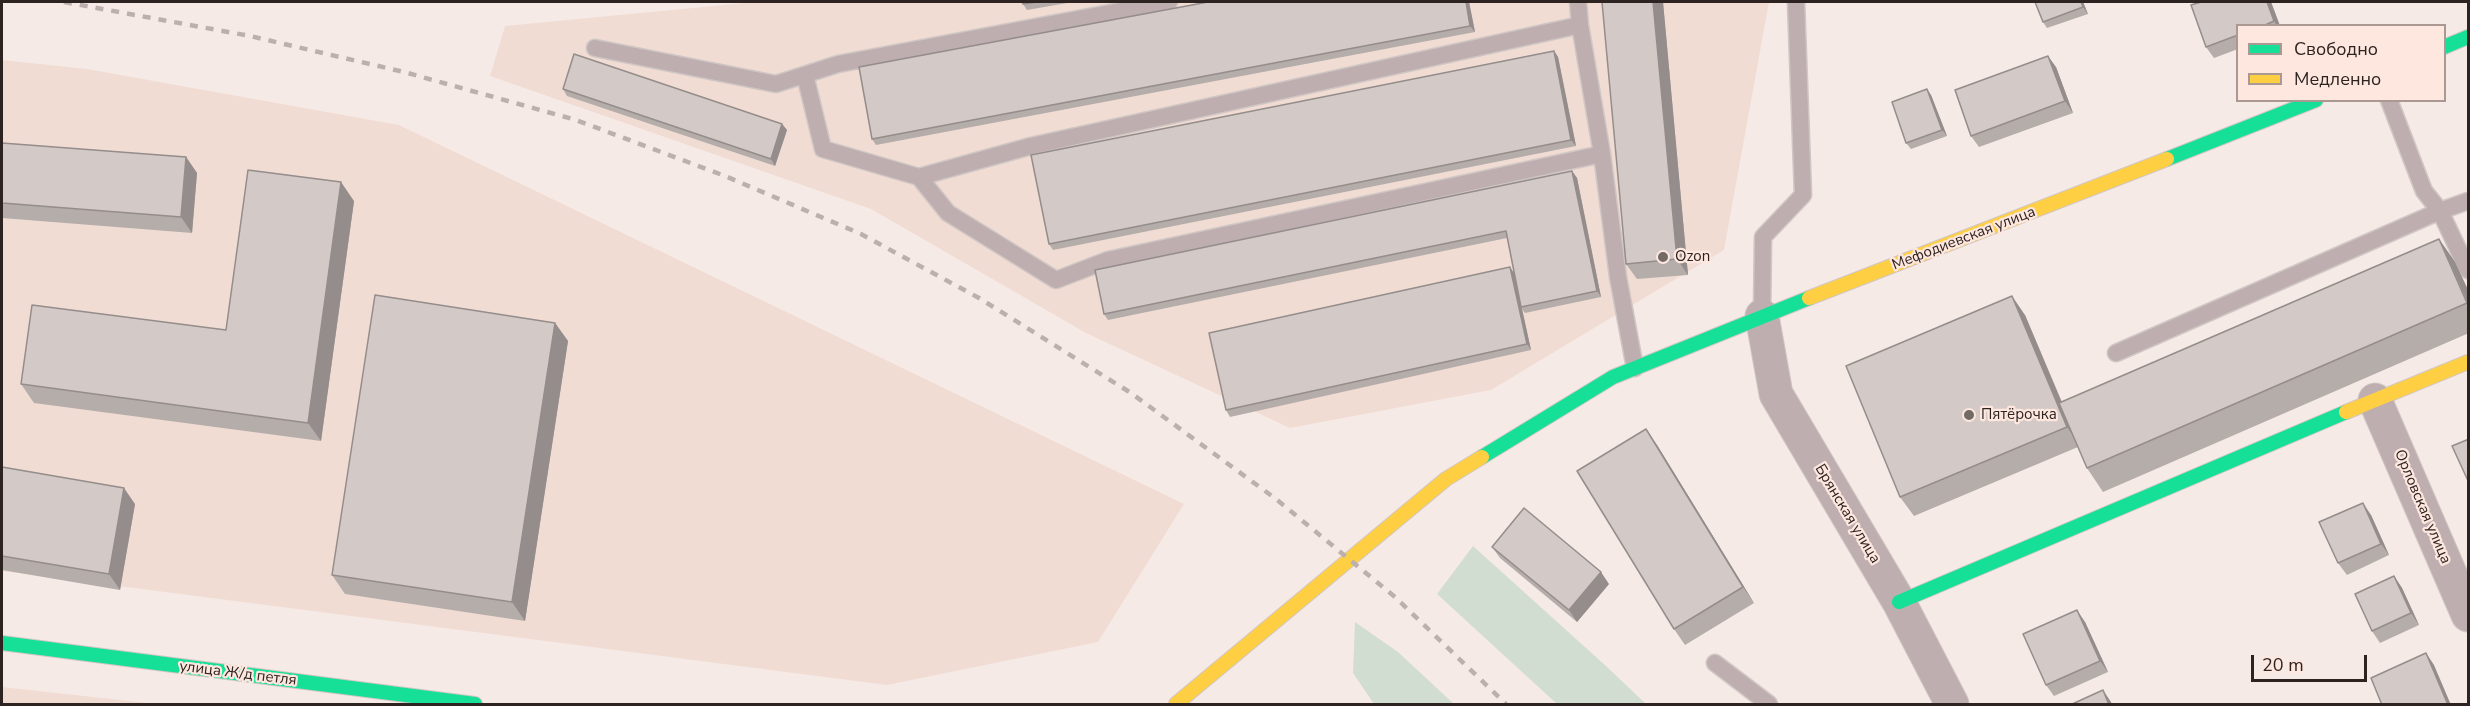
<!DOCTYPE html>
<meta charset="utf-8">
<style>
body{margin:0}
#map{position:relative;width:2470px;height:706px;overflow:hidden;background:#f6eae6;font-family:"Nunito Sans",sans-serif}
canvas{display:block}
.frame{position:absolute;inset:0;border:3px solid #2d2320;pointer-events:none}
.legend{position:absolute;left:2236px;top:24px;width:210px;height:78px;box-sizing:border-box;background:#fde7df;border:2px solid #aa9993;margin:0;padding:8px 10px;list-style:none;font-size:18px;color:#2d2320}
.legend li{display:flex;align-items:center;gap:12px;height:30px}
.legend b{width:30px;border:2px solid #aa9993}
.scale{position:absolute;left:2251px;top:655px;width:116px;height:27px;box-sizing:border-box;border:3px solid #2d2320;border-top:0;padding-left:8px;font-size:18px;line-height:21px;white-space:nowrap;color:#2d2320;-webkit-text-stroke:4px #fde7df;paint-order:stroke}
</style>
<div id="map">
<canvas width="2470" height="706"></canvas>
<div class="frame"></div>
<ul class="legend">
<li><b style="height:8px;background:#16e098"></b>Свободно</li>
<li><b style="height:8px;background:#ffcf43"></b>Медленно</li>
</ul>
<div class="scale">20 m</div>
</div>
<script>
const c = document.querySelector('canvas').getContext('2d');
c.lineJoin = 'round';
function fill(path, color) { c.fillStyle = color; c.fill(path, 'evenodd'); }
const toPath = rows => new Path2D(rows.map(r => 'M' + r).join(''));
function stroke(path, color, width, dash) { c.strokeStyle = color; c.lineWidth = width; c.lineCap = dash ? 'butt' : 'round'; c.setLineDash(dash || []); c.stroke(path); }
function drawText(font, color, halo, rows, align = 'center') {
  c.font = font + ' "Nunito Sans",sans-serif'; c.lineWidth = 4.5; c.setLineDash([]); c.textBaseline = 'middle'; c.strokeStyle = halo; c.fillStyle = color; for (const [text, x, y, turn = 0] of rows) {
    c.save(); c.translate(x, y); c.rotate((+turn || 0) * Math.PI / 180); c.textAlign = isNaN(turn) ? turn : align; if (halo) c.strokeText(text, 0, 0); c.fillText(text, 0, 0); c.restore();
  }
}
const built = toPath([
 [755,2,1769,2,1724,250,1491,390,1290,428,1086,333,871,209,490,76,505,26],
 [2,60,87,69,399,125,1184,504,1098,642,887,685,2,571],
 [2,687,157,704,2,704]
]);
const green = toPath([
 [1473,546,1606,666,1646,704,1557,704,1437,594],
 [1355,622,1398,652,1454,704,1374,704,1353,673]
]);
const lane = toPath([
 [1578,2,1580,25,1602,154,1618,277,1635,368],
 [595,48,776,84,838,64,1169,2],
 [805,75,823,149,919,177,1031,146,1580,25],
 [2389,100,2424,191,2440,211,2468,201],
 [919,177,948,213,1056,280,1108,260,1602,154],
 [1762,316,1763,237,1803,195,1796,2],
 [2116,353,2440,211,2468,270],
 [1715,663,1769,704]
]);
const street = toPath([
 [1762,316,1776,394,1899,602,1952,704],
 [2375,400,2468,615]
]);
const fast = toPath([
 [2444,47,2468,37],
 [2167,159,2316,100],
 [1482,457,1613,377,1809,298],
 [1899,602,2346,412],
 [2,643,475,704]
]);
const slow = toPath([
 [1809,298,2167,159],
 [2346,412,2468,362],
 [1176,704,1446,479,1482,457]
]);
const rail = toPath([
 [64,2,250,36,404,72,576,120,725,176,861,234,979,298,1131,393,1276,499,1395,597,1506,704]
]);
const wall = toPath([
 [1022,2,1073,2,1027,10,1023,4],
 [1469,2,1475,32,876,145,872,139],
 [1602,2,1663,2,1688,275,1637,279,1626,264],
 [2083,2,2088,14,2047,28,2043,22],
 [2271,2,2280,26,2238,26,2238,49,2214,58,2206,47],
 [1554,51,1558,57,1576,146,1053,250,1049,244],
 [2056,67,2073,113,1979,147,1971,136],
 [563,89,782,124,787,130,775,166,567,96],
 [1931,95,1947,136,1911,149,1906,143],
 [2,143,186,157,197,173,192,233,2,218],
 [1572,171,1577,178,1601,297,1525,313,1522,309,1531,350,1230,417,1226,410,1514,272,1507,238,1108,320,1104,314],
 [354,201,321,441,34,403,21,384,226,330],
 [2439,239,2455,262,2469,292,2469,333,2103,492,2087,468,2078,447,1914,516,1900,497,2025,315,2062,402],
 [555,323,568,341,525,621,345,594,332,575],
 [1657,445,1754,603,1685,645,1674,629],
 [2,467,135,504,120,590,2,570],
 [2371,515,2389,555,2347,575,2338,563],
 [1492,547,1609,584,1577,622,1500,558],
 [2394,576,2402,588,2419,625,2380,643,2372,631],
 [2085,622,2108,672,2054,696,2046,685]
]);
const shadedWall = toPath([
 [1466,2,1469,2,1475,32,1470,26],
 [1653,2,1663,2,1688,275,1677,259],
 [2081,2,2083,2,2088,14,2083,7],
 [2267,2,2271,2,2280,26,2277,26,2274,21],
 [1554,51,1558,57,1576,146,1571,140],
 [2048,56,2056,67,2073,113,2065,101],
 [1927,89,1931,95,1947,136,1942,130],
 [782,124,787,130,775,166,771,159],
 [186,157,197,173,192,233,181,217],
 [1572,171,1577,178,1601,297,1597,291],
 [341,182,354,201,321,441,308,423],
 [2439,239,2455,262,2469,292,2469,305],
 [1510,267,1514,273,1521,307,1522,309,1531,350,1527,344],
 [2012,296,2025,315,2080,446,2067,427],
 [555,323,568,341,525,621,512,602],
 [1646,429,1657,445,1754,603,1743,587],
 [124,488,135,504,120,590,109,574],
 [2363,503,2371,515,2389,555,2381,544],
 [1601,572,1609,584,1577,622,1569,610],
 [2394,576,2402,588,2419,625,2411,613],
 [2077,610,2085,622,2108,672,2100,661],
 [2426,653,2434,665,2451,705,2448,705],
 [2103,690,2111,702,2112,705,2109,705]
]);
const building = toPath([
 [1022,2,1037,2,1023,4,1022,2],
 [1208,2,1466,2,1470,26,872,139,859,67,1208,2],
 [1602,2,1653,2,1677,259,1626,264,1602,2],
 [2035,2,2081,2,2083,7,2043,22,2035,2],
 [2201,2,2267,2,2274,21,2263,26,2238,26,2238,35,2206,47,2191,5,2201,2],
 [1554,51,1571,140,1049,244,1031,155,1554,51],
 [574,54,782,124,771,159,563,89,574,54],
 [2048,56,2065,101,1971,136,1955,90,2048,56],
 [1927,89,1942,130,1906,143,1892,102,1927,89],
 [2,143,186,157,181,217,2,203,2,143],
 [248,170,341,182,308,423,21,384,32,305,226,330,248,170],
 [1572,171,1597,291,1521,307,1506,231,1104,314,1095,270,1572,171],
 [2439,239,2467,303,2087,468,2059,403,2439,239],
 [1510,267,1527,344,1226,410,1209,333,1510,267],
 [375,295,555,323,512,602,332,575,375,295],
 [2012,296,2067,427,1900,497,1846,366,2012,296],
 [1646,429,1743,587,1674,629,1577,471,1646,429],
 [2469,439,2469,483,2452,446,2469,439],
 [2,467,124,488,109,574,2,556,2,467],
 [2363,503,2381,544,2338,563,2319,522,2363,503],
 [1524,508,1601,572,1569,610,1492,547,1524,508],
 [2394,576,2411,613,2372,631,2355,594,2394,576],
 [2077,610,2100,661,2046,685,2023,634,2077,610],
 [2426,653,2448,705,2382,705,2371,678,2426,653],
 [2103,690,2109,705,2070,705,2103,690]
]);
const markers = [
 [1663,257,6,"#736965"],
 [1969,415,6,"#736965"]
];
const streetNames = [
 ["Мефодиевская улица",1964,239,-21],
 ["Орловская улица",2422,507,67],
 ["Брянская улица",1847,514,59],
 ["улица Ж/д петля",238,674,7]
];
const poiNames = [
 ["Ozon",1675,257],
 ["Пятёрочка",1981,415]
];
fill(built, '#f1dcd4');
fill(green, '#d2ddd1');
stroke(lane, '#d0c7c4', 19);
stroke(street, '#d0c7c4', 35);
stroke(fast, '#d0c7c4', 16);
stroke(slow, '#d0c7c4', 16);
stroke(lane, '#beaeb0', 16);
stroke(street, '#beaeb0', 33);
stroke(fast, '#16e098', 14);
stroke(slow, '#ffcf43', 14);
stroke(rail, '#bcb0af', 4.5, [8, 8]);
fill(wall, '#b5adaa');
fill(shadedWall, '#948d8b');
fill(building, '#d3c9c6');
stroke(building, '#948d8b', 1.5);
for (const [x, y, r, color] of markers) { const dot = new Path2D(); dot.arc(x, y, r, 0, 2 * Math.PI); c.fillStyle = color; c.fill(dot); stroke(dot, '#fde7df', 2); }
drawText('15px', '#2d2320', '#fde7df', streetNames);
drawText('15px', '#2d2320', '#fde7df', poiNames, 'left');
</script>
